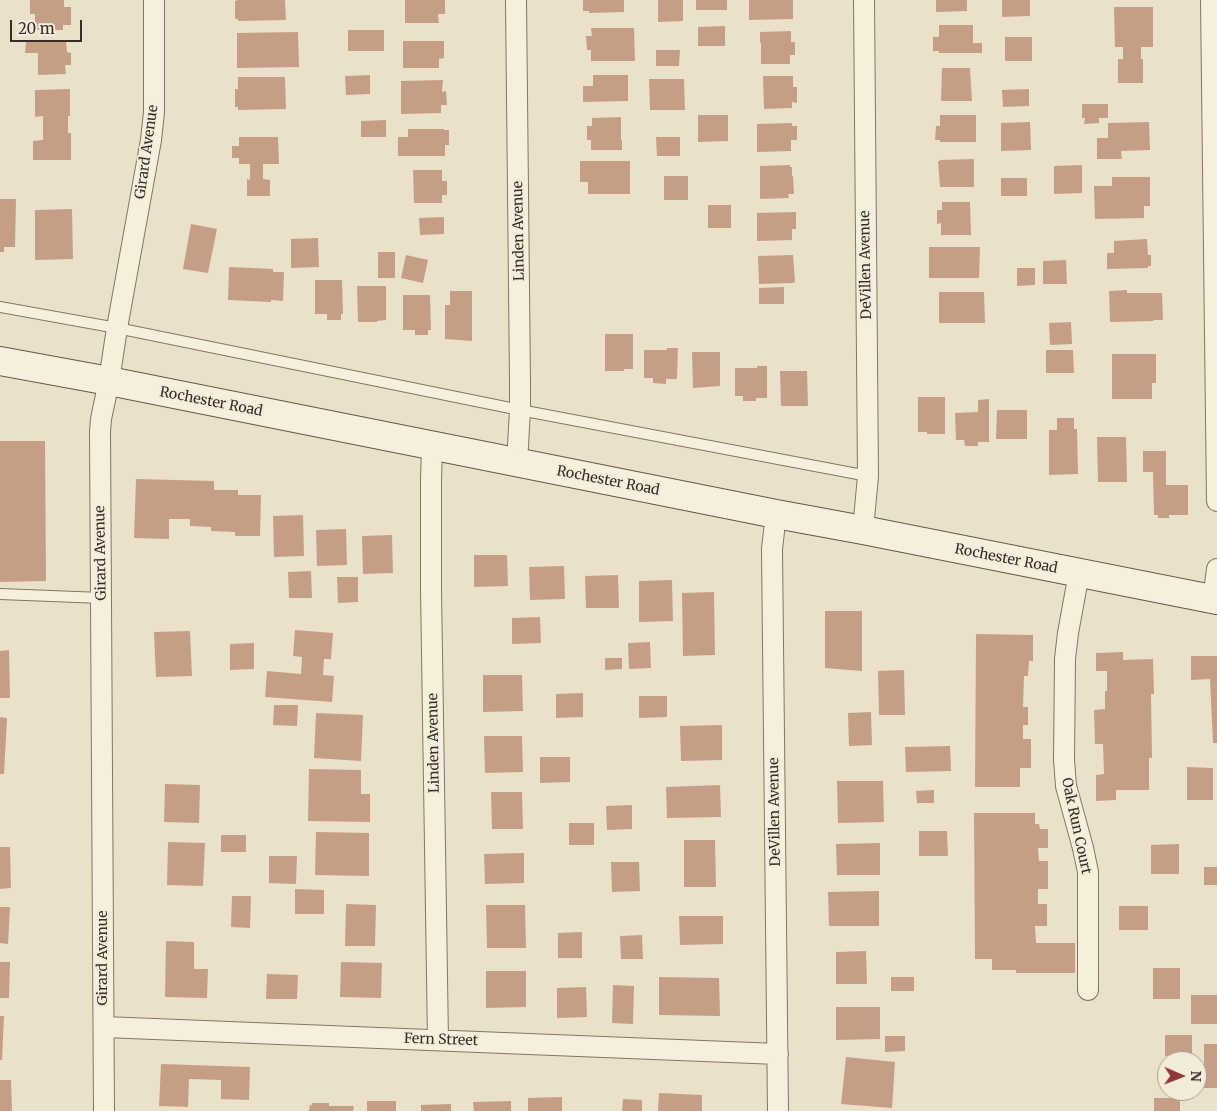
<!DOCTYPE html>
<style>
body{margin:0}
#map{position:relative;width:1217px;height:1111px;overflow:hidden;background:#ebe1cb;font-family:Merriweather,serif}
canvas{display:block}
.north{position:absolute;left:1157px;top:1051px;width:50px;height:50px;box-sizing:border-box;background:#f3ecda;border:1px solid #a8a091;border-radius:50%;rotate:91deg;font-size:14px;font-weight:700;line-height:20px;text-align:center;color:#382d23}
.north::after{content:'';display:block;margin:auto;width:18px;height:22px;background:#8f3738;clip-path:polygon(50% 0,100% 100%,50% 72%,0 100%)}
.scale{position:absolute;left:10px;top:20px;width:72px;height:22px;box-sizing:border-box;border:2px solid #382d23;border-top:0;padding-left:6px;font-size:15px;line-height:18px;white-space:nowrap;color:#382d23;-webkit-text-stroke:4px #f3ecda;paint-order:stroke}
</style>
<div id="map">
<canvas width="1217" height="1111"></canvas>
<div class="north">N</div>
<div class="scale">20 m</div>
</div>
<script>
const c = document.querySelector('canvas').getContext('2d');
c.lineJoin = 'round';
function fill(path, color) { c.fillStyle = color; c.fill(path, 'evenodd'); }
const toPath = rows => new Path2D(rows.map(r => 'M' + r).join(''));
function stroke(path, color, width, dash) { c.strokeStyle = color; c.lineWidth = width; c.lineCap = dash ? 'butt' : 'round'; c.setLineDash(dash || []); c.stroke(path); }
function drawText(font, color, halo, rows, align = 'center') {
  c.font = font + ' Merriweather,serif'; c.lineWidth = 4; c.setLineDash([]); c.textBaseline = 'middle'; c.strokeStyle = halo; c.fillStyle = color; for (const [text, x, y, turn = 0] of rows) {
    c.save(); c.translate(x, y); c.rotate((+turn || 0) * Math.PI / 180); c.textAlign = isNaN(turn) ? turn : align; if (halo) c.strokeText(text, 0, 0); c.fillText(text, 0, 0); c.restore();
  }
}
const building = toPath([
 [30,0,64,0,64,7,71,7,71,25,63,25,63,30,35,30,35,14,30,14],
 [238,0,285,0,286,20,238,21,238,19,235,19,235,1],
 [405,0,445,0,445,14,438,14,439,23,405,23],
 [583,0,624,0,624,12,589,13,589,11,583,11],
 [658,0,683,0,683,21,658,22],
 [696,0,727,0,727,10,696,10],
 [749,0,793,0,793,19,749,20],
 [936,0,966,0,967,1,967,11,936,12],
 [1002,0,1030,0,1030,16,1002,17],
 [1114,7,1153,7,1153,47,1141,47,1141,59,1143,59,1143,83,1118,83,1118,59,1123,59,1123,47,1115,47],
 [939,25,973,25,973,43,982,43,982,53,939,53,939,51,933,51,933,37,939,37],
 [725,26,725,46,698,46,698,27],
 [591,28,634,28,635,61,591,61,591,50,587,50,586,36,592,36],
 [348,30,384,30,384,51,348,51],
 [791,31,791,42,795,42,795,55,790,55,790,64,761,64,761,43,760,43,760,32],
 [298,32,299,67,237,68,237,33],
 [1005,37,1032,37,1032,61,1005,61],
 [66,41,67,52,71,53,71,65,65,65,66,74,38,75,38,53,25,53,26,42],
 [403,41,444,41,444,58,439,59,439,68,403,68],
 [656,50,680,50,679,66,656,66],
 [942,68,970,68,972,101,941,101],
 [370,75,370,94,346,95,345,76],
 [593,75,628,75,628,101,583,102,583,86,593,86],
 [763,76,793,76,793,87,797,87,797,103,792,102,792,108,764,109],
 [238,77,285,77,286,109,238,110,238,107,235,107,235,89,238,89],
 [649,79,684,79,685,110,650,110],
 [443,80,442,92,446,91,447,105,441,105,441,113,401,114,401,81],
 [70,89,70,116,68,116,68,133,71,133,71,160,33,160,33,141,43,140,43,116,35,117,35,90],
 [1029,89,1029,106,1003,107,1002,90],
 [1082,104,1108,104,1108,118,1099,118,1099,123,1084,124,1085,118,1082,118],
 [698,115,728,115,728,141,698,142],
 [940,115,976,115,976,142,940,142,940,140,935,140,936,126,940,126],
 [621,117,621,140,622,140,622,150,591,150,591,140,587,140,587,126,592,126,592,118],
 [386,120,386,137,361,137,361,121],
 [1030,122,1031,150,1001,151,1001,123],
 [1149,122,1150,150,1121,151,1122,159,1097,159,1097,138,1108,138,1108,123],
 [792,123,792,126,797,126,797,140,791,140,791,151,757,152,757,124],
 [408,129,444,129,444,130,449,130,449,145,445,145,445,156,398,156,398,137,408,137],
 [239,137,278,137,279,164,263,164,263,179,270,180,270,196,247,196,247,179,250,180,250,164,239,164,239,158,232,158,232,146,239,146],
 [656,137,680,137,680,156,657,156],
 [974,159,974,187,940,187,938,161,940,161,940,160],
 [580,161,630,161,630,194,588,194,588,182,580,182],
 [790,165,790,167,792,167,792,176,793,176,794,194,788,194,789,198,760,199,760,166],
 [1082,165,1082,193,1054,194,1054,166],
 [413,170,442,170,442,181,447,181,447,195,442,195,442,203,414,203],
 [664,176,688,176,688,200,664,200],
 [1112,177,1150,177,1150,206,1144,206,1144,218,1095,219,1094,186,1112,186],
 [1001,178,1027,178,1027,196,1001,196],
 [0,199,16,199,15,247,4,247,4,252,0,252],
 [942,202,970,202,971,235,941,235,941,223,937,224,937,210,942,210],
 [708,205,731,205,731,228,708,228],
 [72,209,73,259,35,260,35,210],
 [796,212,796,229,792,229,792,240,757,241,757,213],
 [444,217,444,234,420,235,419,218],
 [191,224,217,229,208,273,183,269],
 [318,238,319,267,291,268,291,239],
 [1147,239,1148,255,1151,255,1151,266,1148,266,1148,268,1107,269,1107,253,1114,253,1114,241],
 [929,247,980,247,979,278,929,278],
 [378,252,395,252,395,278,378,278],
 [406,255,428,260,423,283,401,278],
 [793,255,795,282,793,282,794,283,759,284,758,256],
 [1066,260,1067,284,1043,284,1043,261],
 [229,267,273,269,273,272,284,272,283,301,271,300,271,302,228,300],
 [1017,268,1035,268,1035,285,1017,286],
 [315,280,342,280,343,314,341,314,341,320,327,320,327,314,315,314],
 [357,286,386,286,386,320,377,321,377,322,358,322],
 [784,287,784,304,759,304,759,288],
 [1127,290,1127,293,1162,293,1163,320,1153,320,1154,321,1110,322,1109,291],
 [450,291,472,291,472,341,445,339,445,305,450,305],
 [939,292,984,292,985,323,939,323],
 [403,295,430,295,431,330,428,330,428,335,415,335,415,330,403,330],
 [1071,322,1072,344,1050,345,1049,323],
 [605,334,633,334,633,369,624,369,624,371,605,371],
 [667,348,678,348,677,379,666,379,666,384,653,383,653,378,644,378,644,350,667,350],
 [1046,350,1073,350,1074,373,1046,373],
 [692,352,720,352,720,386,693,388],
 [1112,354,1156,354,1156,383,1152,383,1152,399,1112,399],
 [757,366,767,366,767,398,756,398,756,401,743,401,743,396,735,396,735,368,757,368],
 [780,371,807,371,808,406,781,406],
 [918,397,945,397,945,434,927,434,927,432,918,432],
 [989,399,989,442,978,442,978,446,965,446,964,440,956,440,955,413,978,412,978,400],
 [997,410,1027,410,1027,439,996,439],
 [1057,418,1074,418,1074,429,1077,429,1078,474,1049,475,1049,430,1057,430],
 [1097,437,1126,437,1127,482,1098,482],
 [0,441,45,441,46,581,0,582],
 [1143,451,1166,451,1166,485,1188,485,1188,515,1169,515,1169,518,1158,518,1158,515,1154,515,1153,472,1143,472],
 [136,479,214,481,214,490,238,490,238,495,261,495,260,536,235,536,235,532,211,531,211,527,190,526,190,519,169,519,169,539,134,538],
 [303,515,304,556,274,557,273,516],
 [346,529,347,565,317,566,316,530],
 [392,535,393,573,363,574,362,536],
 [474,555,507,555,508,586,474,587],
 [564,566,565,599,530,600,529,567],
 [311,571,312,598,289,598,288,572],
 [618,575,619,608,586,608,585,576],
 [337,577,358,577,358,602,338,603],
 [672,580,673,621,639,622,639,581],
 [714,592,715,655,683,656,682,593],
 [825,611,862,611,862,671,825,668],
 [540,617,541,643,512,644,512,618],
 [295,630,333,633,331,659,324,659,323,675,334,676,332,702,265,697,267,671,301,674,302,657,293,656],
 [190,631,192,676,156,677,154,632],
 [976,634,1033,635,1033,661,1029,661,1028,676,1024,676,1023,707,1028,707,1028,725,1023,725,1023,739,1031,739,1031,768,1020,768,1020,787,975,787],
 [650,642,651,668,629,669,628,643],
 [254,643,254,669,230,670,230,644],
 [9,650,10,698,0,698,0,651],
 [1123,652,1123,660,1153,659,1154,694,1151,694,1152,758,1149,758,1149,790,1116,790,1116,800,1096,801,1096,775,1104,774,1103,744,1095,744,1094,710,1105,709,1105,691,1107,691,1107,671,1096,671,1096,653],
 [1191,656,1217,656,1217,743,1213,743,1210,679,1191,680],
 [605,658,622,658,622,669,605,670],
 [904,670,905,715,879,715,878,671],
 [483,675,522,675,523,711,483,712],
 [583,693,583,717,556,718,556,694],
 [639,696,667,696,667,717,639,718],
 [274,705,298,705,297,726,273,725],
 [871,712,872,745,849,746,848,713],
 [316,713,363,715,361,761,314,758],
 [0,717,7,718,4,774,0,774],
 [722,725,722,760,681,761,680,726],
 [484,736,522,736,523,772,485,773],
 [950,746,951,771,906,772,905,747],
 [540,757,570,757,570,782,540,783],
 [1187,767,1213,768,1213,800,1187,800],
 [309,769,361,770,361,794,370,794,370,822,308,821],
 [837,781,883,781,884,822,838,823],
 [165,784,200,785,199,823,164,822],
 [720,785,721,817,667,818,666,787],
 [934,790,934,803,917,803,916,791],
 [491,792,522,792,523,829,492,829],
 [632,805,632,829,607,830,606,806],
 [974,813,1035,813,1035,824,1039,824,1040,829,1048,829,1048,848,1038,848,1039,861,1048,861,1048,889,1038,889,1038,904,1047,904,1047,926,1035,926,1036,943,1075,943,1075,973,1016,973,1016,970,992,970,992,959,975,959],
 [569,823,594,823,594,845,569,845],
 [919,831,947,831,948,856,919,856],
 [316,832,369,833,369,876,315,875],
 [221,835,246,835,246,852,221,852],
 [684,840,715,840,716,887,684,887],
 [168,842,205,843,203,886,167,885],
 [880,843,880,875,837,875,836,844],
 [1179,844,1179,874,1151,874,1151,845],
 [0,847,10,847,11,888,0,889],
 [524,853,524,883,485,884,484,854],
 [269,856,297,856,296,884,269,883],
 [611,862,639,862,640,891,612,892],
 [1204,867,1217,867,1217,885,1204,885],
 [295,889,324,890,324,914,295,914],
 [879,891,879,926,829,926,828,892],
 [232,896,251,896,250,928,231,927],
 [346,904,376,905,375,946,345,946],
 [486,905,525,905,526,948,487,948],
 [1119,906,1148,906,1148,930,1119,930],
 [0,907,10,907,8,944,0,943],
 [679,916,723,916,723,944,680,945],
 [582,932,582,958,558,958,558,933],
 [642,935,643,959,621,959,620,936],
 [166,941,194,942,194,969,208,969,207,998,165,997],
 [866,951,867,984,836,984,836,952],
 [0,962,10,962,9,998,0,998],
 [341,962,382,963,381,998,340,997],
 [1153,968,1180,968,1180,999,1153,999],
 [486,971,526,971,526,1007,486,1008],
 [267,974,298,975,297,999,266,999],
 [659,977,719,978,720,1016,659,1015],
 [891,977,914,977,914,991,891,991],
 [613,985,634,986,633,1024,612,1023],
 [586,987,587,1017,557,1018,557,988],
 [1191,995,1217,995,1217,1024,1191,1024],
 [836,1007,880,1007,880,1039,836,1040],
 [0,1016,4,1016,2,1060,0,1060],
 [1165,1035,1192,1035,1192,1057,1165,1056],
 [885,1036,905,1036,905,1051,885,1052],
 [1204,1044,1217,1044,1217,1088,1204,1088],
 [846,1057,895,1062,892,1108,841,1104],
 [161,1064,250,1067,249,1100,221,1099,221,1080,189,1079,188,1107,159,1106],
 [0,1080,11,1080,12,1111,0,1111],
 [659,1093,702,1095,702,1111,658,1111],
 [562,1097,562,1111,528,1111,528,1098],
 [1154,1098,1180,1098,1180,1111,1154,1111],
 [623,1099,642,1100,642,1111,622,1111],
 [367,1101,396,1101,396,1111,367,1111],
 [511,1101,511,1111,474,1111,473,1102],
 [312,1103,329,1103,329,1106,354,1106,353,1111,309,1111,310,1105,312,1105],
 [451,1104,451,1111,421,1111,421,1105]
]);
const service = toPath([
 [0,307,117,328,520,410,868,476],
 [0,594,102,598]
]);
const minor = toPath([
 [516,0,520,382,520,410,517,463],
 [1211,0,1217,501],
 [432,446,431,481,431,589,438,1040],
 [776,514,772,549,778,1111],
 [863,530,868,476,864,0],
 [1079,573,1068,633,1065,659,1064,760,1066,786,1083,848,1088,872,1088,990],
 [1213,600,1217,569],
 [104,1027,778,1054],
 [104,1111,100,432,101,419,109,381,117,328,151,140,154,112,154,0]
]);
const secondary = toPath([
 [0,361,109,381,776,514,863,530,1217,600]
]);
const streetNames = [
 ["Girard Avenue",147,152,-82],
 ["Linden Avenue",519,231,-91],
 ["DeVillen Avenue",866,265,-91],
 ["Rochester Road",211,402,11],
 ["Rochester Road",608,481,11],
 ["Girard Avenue",101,553,-91],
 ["Rochester Road",1006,559,11],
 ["Linden Avenue",434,743,-91],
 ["DeVillen Avenue",775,812,-91],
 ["Oak Run Court",1076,826,78],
 ["Girard Avenue",103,958,-90],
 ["Fern Street",441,1040,2]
];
fill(building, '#c59f85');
stroke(service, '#867561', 12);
stroke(minor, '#867561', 22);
stroke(secondary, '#685644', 30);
stroke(service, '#f6efde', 10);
stroke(minor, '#f6efde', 20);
stroke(secondary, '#f6efde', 28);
drawText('14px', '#382d23', '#f3ecda', streetNames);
</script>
